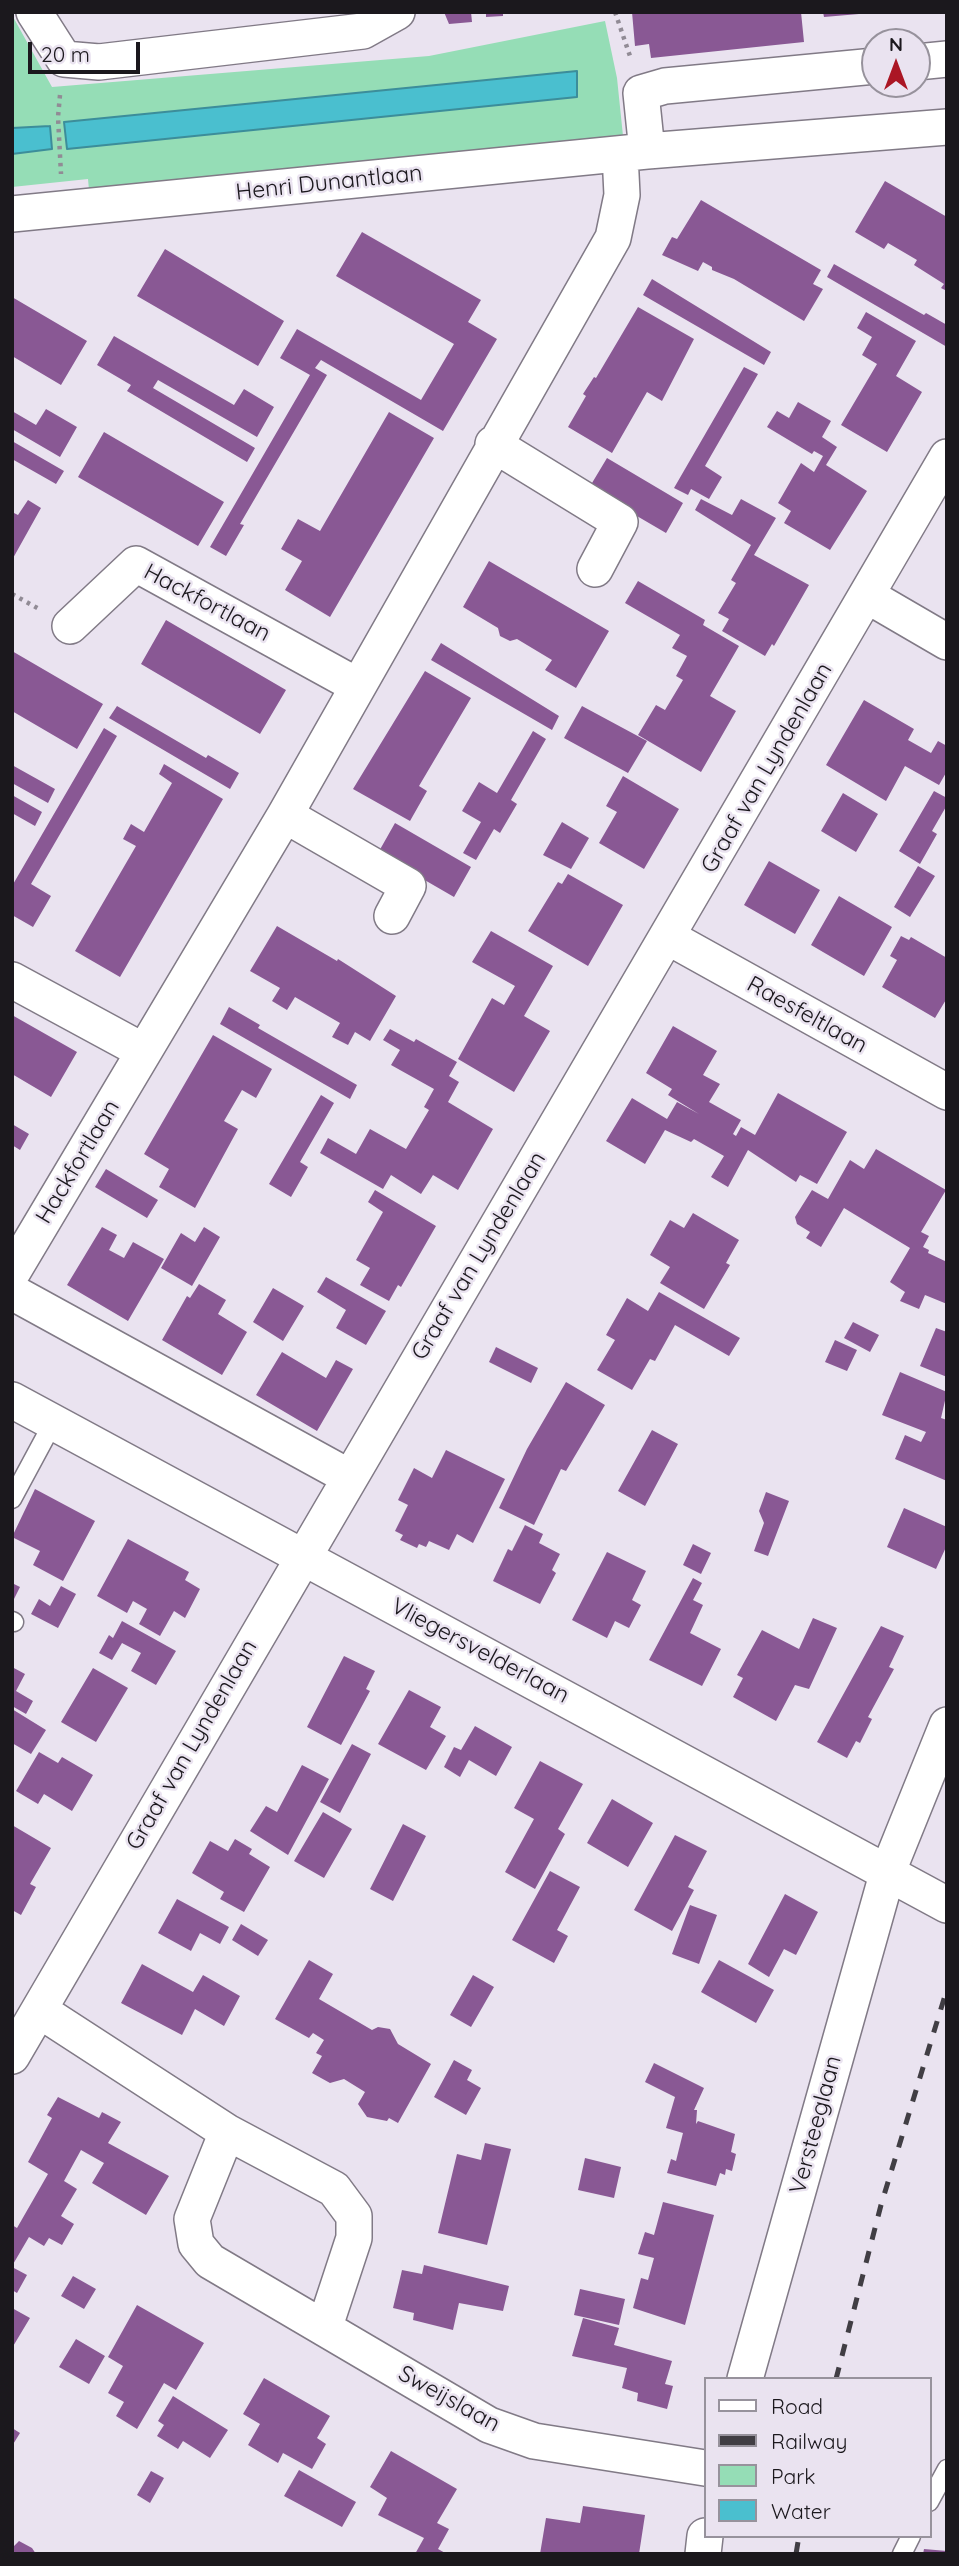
<!DOCTYPE html>
<style>
body{margin:0}
#map{position:relative;width:959px;height:2566px;overflow:hidden;background:#eae3f0;font-family:Quicksand,sans-serif}
canvas{display:block}
.frame{position:absolute;inset:0;border:14px solid #1b181d;pointer-events:none}
.legend{position:absolute;left:704px;top:2377px;width:228px;height:161px;box-sizing:border-box;background:#eae3f0;border:2px solid #97929c;margin:0;padding:9px 12px;list-style:none;font-size:21px;color:#1b181d}
.legend li{display:flex;align-items:center;gap:14px;height:35px}
.legend b{width:35px;border:2px solid #97929c}
.north{position:absolute;left:861px;top:28px;width:70px;height:70px;box-sizing:border-box;background:#eae3f0;border:2px solid #97929c;border-radius:50%;rotate:0deg;font-size:19px;font-weight:700;line-height:28px;text-align:center;color:#1b181d}
.north::after{content:'';display:block;margin:auto;width:24px;height:32px;background:#ab1624;clip-path:polygon(50% 0,100% 100%,50% 72%,0 100%)}
.scale{position:absolute;left:28px;top:42px;width:112px;height:32px;box-sizing:border-box;border:4px solid #1b181d;border-top:0;padding-left:9px;font-size:21px;line-height:24px;white-space:nowrap;color:#1b181d;-webkit-text-stroke:5px #eae3f0;paint-order:stroke}
</style>
<div id="map">
<canvas width="959" height="2566"></canvas>
<div class="frame"></div>
<ul class="legend">
<li><b style="height:9px;background:#fff"></b>Road</li>
<li><b style="height:9px;background:#413e44"></b>Railway</li>
<li><b style="height:19px;background:#95ddb6"></b>Park</li>
<li><b style="height:19px;background:#4abfcf"></b>Water</li>
</ul>
<div class="north">N</div>
<div class="scale">20 m</div>
</div>
<script>
const c = document.querySelector('canvas').getContext('2d');
c.lineJoin = 'round';
function fill(path, color) { c.fillStyle = color; c.fill(path, 'evenodd'); }
const toPath = rows => new Path2D(rows.map(r => 'M' + r).join(''));
function stroke(path, color, width, dash) { c.strokeStyle = color; c.lineWidth = width; c.lineCap = dash ? 'butt' : 'round'; c.setLineDash(dash || []); c.stroke(path); }
function drawText(font, color, halo, rows, align = 'center') {
  c.font = font + ' Quicksand,sans-serif'; c.lineWidth = 5; c.setLineDash([]); c.textBaseline = 'middle'; c.strokeStyle = halo; c.fillStyle = color; for (const [text, x, y, turn = 0] of rows) {
    c.save(); c.translate(x, y); c.rotate((+turn || 0) * Math.PI / 180); c.textAlign = isNaN(turn) ? turn : align; if (halo) c.strokeText(text, 0, 0); c.fillText(text, 0, 0); c.restore();
  }
}
const green = toPath([
 [12,15,52,87,429,56,605,21,617,78,623,136,89,190,88,179,12,187,12,154,52,149,50,126,12,128]
]);
const water = toPath([
 [577,71,577,97,67,149,64,122,577,71],
 [50,126,52,149,12,154,12,128,50,126]
]);
const building = toPath([
 [444,12,471,12,472,22,449,24],
 [486,12,503,12,503,16,486,17],
 [632,12,801,12,804,42,651,58,649,44,635,46],
 [823,12,859,12,859,14,824,17],
 [885,181,947,217,947,291,941,288,944,284,914,265,917,260,888,243,884,249,855,232],
 [701,200,821,270,813,284,823,289,804,321,734,279,712,270,712,267,703,262,698,271,662,255,672,237,677,239],
 [362,232,481,300,468,322,497,339,443,431,321,360,315,368,327,375,240,524,244,525,226,556,210,547,310,375,280,358,297,329,421,400,454,344,336,276],
 [165,249,284,321,258,366,137,296],
 [834,264,924,315,926,313,947,325,947,347,827,277],
 [652,279,771,352,764,365,643,295],
 [12,297,87,341,61,385,12,356],
 [638,307,694,339,662,401,647,392,612,453,568,427,586,396,583,394,594,377,596,378],
 [866,312,916,341,896,376,922,392,887,452,841,425,877,364,862,355,872,337,857,328],
 [114,336,234,405,244,389,274,407,257,437,158,380,153,388,255,448,247,462,127,391,131,385,97,365],
 [744,367,758,374,705,466,722,477,709,499,691,489,688,495,674,488],
 [798,402,831,421,822,437,837,447,826,465,867,491,830,550,784,523,791,511,778,503,801,463,814,472,823,456,814,451,812,454,767,427,777,411,789,418],
 [46,409,77,427,60,457,12,429,12,411,36,425],
 [389,412,434,438,330,617,285,590,302,561,281,549,298,519,320,531],
 [104,432,224,502,198,546,78,477],
 [12,441,64,471,56,484,12,459],
 [607,458,683,503,666,533,589,488],
 [701,499,732,515,741,499,776,518,754,555,809,585,774,646,772,644,765,656,722,631,729,619,718,613,736,583,731,580,751,545,695,510],
 [28,500,41,508,12,560,12,512,18,515],
 [489,561,609,631,576,688,545,670,552,660,517,639,510,641,500,636,498,628,463,607],
 [638,581,705,620,703,625,739,646,710,696,736,711,701,772,638,735,656,705,665,710,683,680,676,676,687,656,672,648,680,635,625,603],
 [166,620,286,690,260,734,141,664],
 [441,643,559,716,552,730,431,660],
 [12,651,103,704,77,749,12,711],
 [425,671,471,698,419,786,427,791,410,821,353,789],
 [864,700,914,729,908,740,931,753,938,741,947,746,947,771,939,785,905,766,886,801,826,765],
 [117,706,206,758,208,755,239,773,230,789,109,718],
 [582,706,647,741,628,773,564,738],
 [104,728,117,736,31,884,51,896,33,927,12,915,12,886],
 [533,731,546,739,511,800,517,804,500,833,494,829,476,860,463,853,481,822,462,811,479,782,497,793],
 [164,764,223,799,120,977,75,951,136,846,123,839,131,824,144,832,172,783,159,774],
 [12,765,55,789,48,803,12,783],
 [623,776,679,809,644,869,599,843,617,812,606,806],
 [934,791,947,798,947,805,932,831,937,834,920,864,899,851],
 [843,793,878,814,856,852,821,831],
 [12,795,42,812,35,826,12,813],
 [562,822,589,838,571,869,543,855],
 [395,823,471,867,454,897,378,853],
 [769,861,820,890,795,934,744,905],
 [918,866,935,876,910,917,894,907],
 [568,874,623,905,588,966,528,931,558,882,562,884],
 [839,896,892,927,864,976,811,945],
 [277,926,337,961,338,959,396,996,370,1041,355,1032,348,1045,332,1037,340,1023,295,997,287,1010,272,1001,280,988,250,971],
 [491,931,553,966,524,1016,550,1031,514,1092,458,1059,492,998,504,1005,515,986,472,962],
 [901,936,909,940,911,937,947,958,947,998,935,1018,882,987,897,960,890,956],
 [229,1007,260,1025,258,1028,357,1085,350,1099,220,1024],
 [12,1015,77,1052,51,1097,12,1074],
 [673,1026,717,1051,703,1075,720,1084,709,1102,741,1120,733,1134,736,1136,741,1127,755,1135,778,1093,847,1132,817,1184,800,1175,796,1182,748,1150,728,1187,711,1177,724,1156,694,1139,691,1142,665,1130,645,1164,606,1141,632,1098,667,1119,677,1102,699,1114,668,1095,672,1089,646,1073],
 [390,1029,414,1042,416,1039,457,1062,449,1076,459,1082,448,1102,493,1129,458,1190,433,1175,421,1194,391,1175,383,1189,320,1153,328,1138,356,1154,370,1129,406,1149,429,1110,424,1107,434,1089,391,1065,400,1050,383,1040],
 [213,1035,272,1069,256,1098,242,1090,224,1121,238,1129,195,1208,159,1187,169,1169,144,1154],
 [321,1095,334,1103,300,1162,308,1167,291,1197,269,1184],
 [12,1124,29,1134,20,1150,12,1145],
 [876,1149,946,1190,921,1232,929,1236,923,1247,929,1250,928,1253,947,1262,947,1304,925,1295,919,1309,900,1301,905,1292,890,1282,910,1248,844,1208,821,1247,806,1238,810,1232,797,1224,795,1217,812,1190,828,1199,850,1160,864,1169],
 [106,1169,158,1200,147,1218,95,1187],
 [375,1190,436,1226,401,1287,398,1285,389,1301,360,1285,370,1268,356,1260,383,1212,368,1202],
 [693,1213,739,1240,726,1263,730,1265,704,1309,660,1283,670,1267,650,1255,670,1220,684,1228],
 [102,1227,117,1235,109,1250,124,1258,133,1242,164,1259,128,1321,67,1285],
 [204,1227,220,1237,192,1286,161,1268,181,1233,195,1242],
 [326,1277,386,1311,366,1345,336,1328,346,1310,317,1292],
 [199,1284,226,1300,218,1314,247,1332,222,1375,162,1340,187,1296,190,1298],
 [273,1288,304,1306,283,1341,253,1322],
 [659,1292,740,1338,729,1356,675,1325,655,1361,650,1359,632,1390,597,1370,615,1340,606,1335,627,1298,648,1311],
 [853,1322,879,1335,870,1352,844,1338],
 [936,1328,947,1332,947,1377,920,1366],
 [835,1340,857,1350,847,1371,825,1362],
 [496,1347,538,1368,531,1383,489,1362],
 [282,1352,326,1378,336,1360,353,1369,317,1431,256,1395],
 [900,1372,947,1392,941,1418,947,1420,947,1481,895,1459,905,1435,921,1442,926,1432,882,1415],
 [566,1382,605,1405,566,1471,561,1469,534,1525,499,1508,527,1449],
 [652,1430,678,1444,645,1506,618,1491],
 [446,1450,505,1479,473,1543,457,1534,449,1550,429,1541,426,1547,419,1544,417,1548,400,1540,403,1535,395,1531,408,1505,398,1500,414,1468,432,1478],
 [35,1489,95,1521,63,1581,33,1565,40,1551,12,1537],
 [766,1492,789,1501,768,1556,754,1551,764,1523,759,1511],
 [904,1508,947,1527,947,1545,936,1569,887,1547],
 [525,1525,543,1534,539,1543,560,1554,552,1570,556,1573,540,1604,493,1581,508,1549,512,1551],
 [128,1539,189,1572,185,1580,200,1589,185,1618,174,1611,160,1636,139,1624,147,1609,133,1601,127,1613,97,1596],
 [693,1544,711,1553,701,1574,683,1565],
 [607,1552,646,1571,632,1600,641,1605,629,1628,615,1621,607,1638,572,1620],
 [693,1578,702,1583,693,1600,703,1605,690,1633,721,1649,702,1686,649,1660],
 [12,1583,20,1587,12,1603],
 [61,1586,76,1594,58,1628,31,1614,39,1599,50,1606],
 [813,1618,837,1628,809,1689,795,1685,776,1721,733,1697,743,1678,737,1675,762,1630,799,1649],
 [122,1621,176,1651,156,1685,131,1671,141,1653,122,1643,112,1660,99,1653,109,1635,113,1638],
 [881,1626,904,1636,889,1667,894,1669,868,1717,872,1719,860,1743,856,1741,847,1758,817,1742],
 [344,1656,375,1671,366,1689,370,1691,341,1745,307,1727],
 [12,1667,25,1674,16,1691,33,1701,26,1714,12,1706],
 [93,1668,128,1688,96,1742,61,1722],
 [409,1690,441,1707,430,1727,446,1736,426,1770,378,1744],
 [12,1709,46,1730,31,1754,12,1743],
 [475,1726,512,1747,496,1776,469,1760,460,1777,444,1767,454,1747,461,1750],
 [352,1744,371,1754,340,1813,320,1802],
 [39,1752,58,1763,62,1757,93,1775,72,1811,44,1794,38,1804,16,1791],
 [540,1761,583,1784,558,1829,565,1834,535,1889,505,1872,534,1819,514,1808],
 [302,1765,329,1779,288,1855,250,1831,266,1806,277,1812],
 [612,1799,653,1823,628,1867,587,1843],
 [323,1812,352,1829,324,1878,294,1861],
 [403,1824,426,1836,393,1901,370,1889],
 [12,1825,51,1848,30,1884,36,1887,21,1915,12,1910],
 [675,1835,707,1851,688,1887,694,1890,672,1931,634,1910],
 [235,1839,252,1849,249,1854,270,1867,244,1912,220,1899,224,1892,192,1873,210,1841,228,1851],
 [550,1871,580,1887,557,1930,568,1936,554,1963,512,1940],
 [785,1894,818,1912,796,1955,784,1949,769,1977,748,1964],
 [177,1899,229,1927,220,1944,200,1933,191,1951,158,1933],
 [690,1905,717,1915,699,1964,672,1954],
 [241,1924,268,1940,258,1956,232,1940],
 [309,1960,333,1974,319,1999,372,2030,378,2027,390,2029,398,2044,431,2064,398,2123,389,2118,387,2121,367,2117,358,2104,365,2092,344,2079,330,2083,312,2073,322,2056,316,2053,324,2040,313,2033,309,2038,275,2019],
 [719,1960,774,1990,756,2023,701,1992],
 [142,1964,193,1992,203,1975,240,1996,224,2026,195,2009,182,2035,121,2003],
 [473,1975,494,1987,471,2027,450,2015],
 [454,2060,472,2070,467,2080,481,2088,466,2115,434,2097],
 [654,2063,704,2088,694,2110,697,2110,696,2124,698,2121,735,2134,731,2152,736,2154,732,2171,726,2169,725,2175,720,2173,716,2186,667,2173,671,2159,676,2161,683,2133,666,2128,675,2097,645,2082],
 [58,2097,99,2118,102,2112,121,2122,108,2143,169,2176,146,2215,92,2183,104,2163,81,2150,64,2181,77,2189,61,2216,74,2224,62,2245,49,2238,44,2246,29,2237,12,2266,12,2225,17,2228,48,2174,28,2162,52,2118,47,2115],
 [485,2143,511,2149,487,2245,438,2233,457,2154,481,2160],
 [585,2158,621,2167,614,2198,578,2190],
 [663,2202,714,2215,685,2325,633,2308,641,2278,648,2280,654,2258,638,2254,645,2232,654,2235],
 [424,2265,509,2286,503,2311,459,2303,453,2330,413,2320,414,2313,393,2308,402,2270,422,2274],
 [12,2267,27,2275,17,2293,12,2290],
 [73,2276,96,2289,84,2309,61,2296],
 [580,2289,625,2299,619,2325,574,2315],
 [137,2305,204,2343,176,2390,164,2383,137,2429,116,2416,124,2402,108,2393,123,2366,108,2357],
 [12,2308,30,2318,12,2348],
 [583,2318,619,2328,614,2345,672,2361,665,2384,673,2386,667,2409,637,2401,638,2393,622,2388,627,2368,572,2356],
 [76,2339,105,2356,89,2384,59,2367],
 [264,2378,330,2416,317,2438,326,2444,312,2469,283,2453,278,2463,248,2445,260,2424,243,2414],
 [173,2396,228,2430,210,2458,183,2441,178,2449,157,2436,164,2425,158,2421],
 [12,2428,20,2433,12,2446],
 [391,2451,457,2489,437,2523,449,2529,438,2549,447,2554,415,2554,424,2538,378,2515,387,2498,370,2487],
 [299,2470,356,2502,342,2527,284,2496],
 [151,2471,164,2478,150,2503,137,2495],
 [583,2506,645,2515,639,2554,540,2554,546,2518,580,2523],
 [19,2541,32,2548,36,2554,12,2554,12,2548],
 [924,2549,947,2551,947,2554,923,2554]
]);
const path = toPath([
 [615,12,631,59],
 [60,95,58,117,61,174],
 [12,594,39,609]
]);
const lane = toPath([
 [12,1499,54,1421],
 [12,1621,14,1622],
 [929,2502,947,2469],
 [902,2554,911,2536]
]);
const street = toPath([
 [34,12,64,59,99,62,363,31,397,12],
 [917,62,947,59],
 [647,151,641,93,665,86,875,66],
 [12,214,647,151,947,127],
 [493,444,620,522,595,569],
 [868,596,947,642],
 [70,626,136,564,356,685],
 [285,815,408,886,392,916],
 [668,937,947,1092],
 [12,980,143,1051],
 [12,1273,285,815,613,238,622,195,620,154],
 [12,1292,349,1477],
 [12,1400,947,1905],
 [39,2010,227,2132,334,2189,354,2216,354,2238,325,2326],
 [12,2056,947,457],
 [227,2132,192,2219,196,2244,210,2261,489,2425,534,2441,705,2468],
 [745,2379,888,1871,947,1725],
 [703,2554,705,2536]
]);
const rail = toPath([
 [836,2379,881,2205,947,1989],
 [796,2554,799,2536]
]);
const streetNames = [
 ["Henri Dunantlaan",329,183,-6],
 ["Hackfortlaan",207,603,28],
 ["Graaf van Lyndenlaan",767,768,-60],
 ["Raesfeltlaan",807,1015,29],
 ["Hackfortlaan",78,1162,-59],
 ["Graaf van Lyndenlaan",479,1256,-59],
 ["Vliegersvelderlaan",480,1651,28],
 ["Graaf van Lyndenlaan",192,1745,-60],
 ["Versteeglaan",816,2125,-75],
 ["Sweijslaan",449,2399,29]
];
fill(green, '#95ddb6');
fill(water, '#4abfcf');
stroke(water, '#3c8d9a', 2);
fill(building, '#895894');
stroke(lane, '#817a86', 21);
stroke(street, '#817a86', 38);
stroke(path, '#918b95', 4.5, [3.5, 5]);
stroke(lane, '#fff', 18);
stroke(street, '#fff', 35);
stroke(rail, '#413e44', 5, [12, 12]);
drawText('23px', '#1b181d', '#eae3f0', streetNames);
</script>
